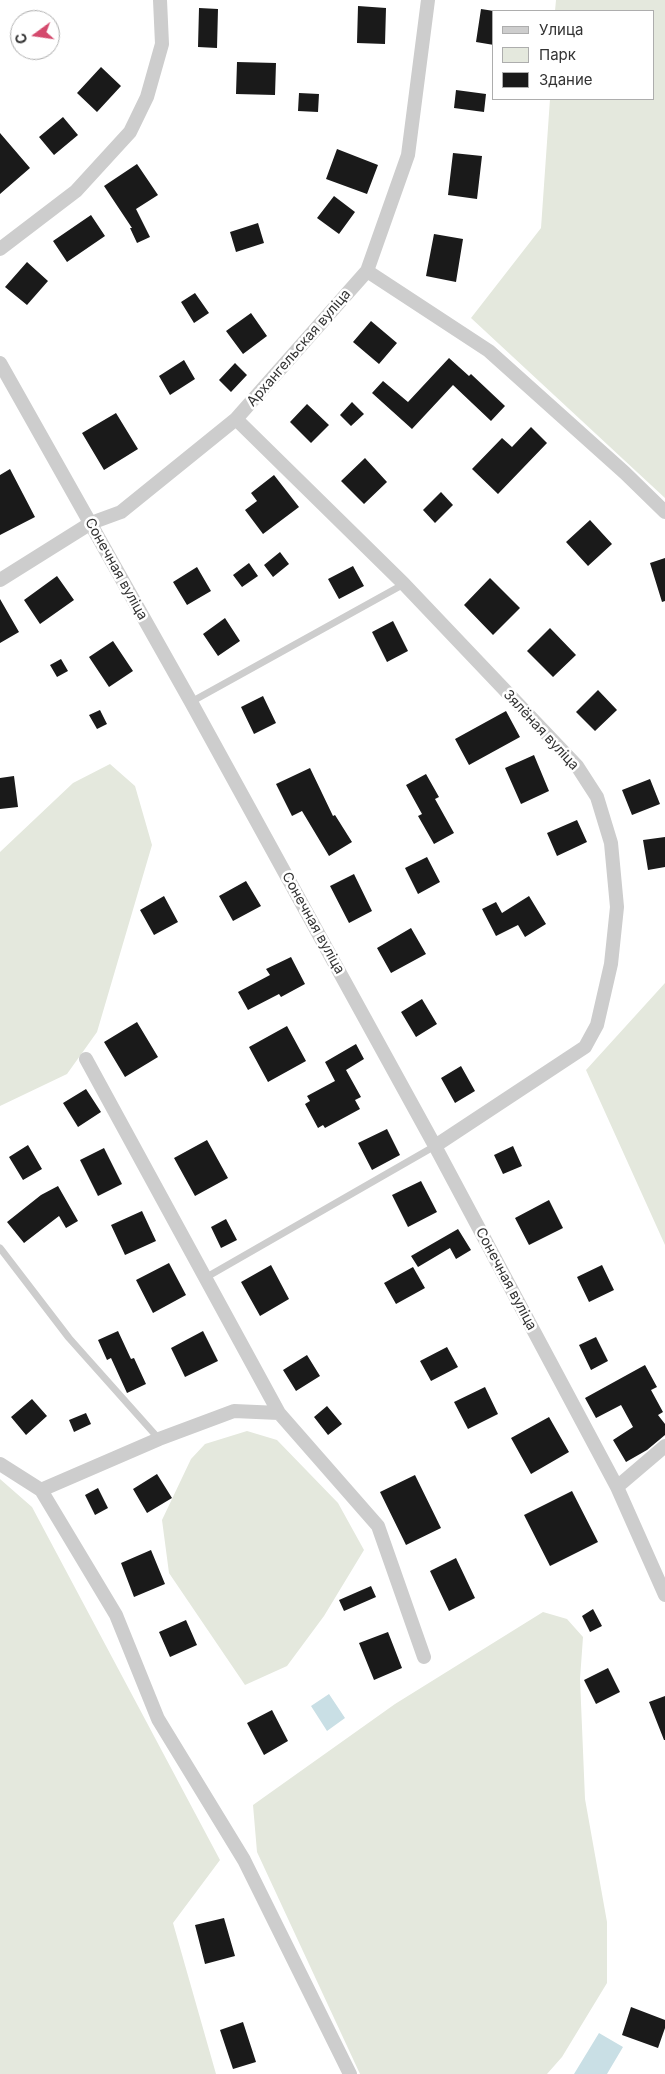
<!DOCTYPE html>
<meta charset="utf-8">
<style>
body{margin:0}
#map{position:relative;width:665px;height:2074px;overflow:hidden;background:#fff;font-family:Inter,sans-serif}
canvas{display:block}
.legend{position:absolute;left:492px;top:10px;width:162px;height:90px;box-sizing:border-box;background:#fff;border:1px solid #adadad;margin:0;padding:6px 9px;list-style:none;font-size:15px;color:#333}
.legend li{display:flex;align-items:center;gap:10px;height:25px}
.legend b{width:25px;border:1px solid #adadad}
.north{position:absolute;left:10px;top:10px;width:50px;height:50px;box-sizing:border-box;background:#fff;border:1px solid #adadad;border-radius:50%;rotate:256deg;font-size:14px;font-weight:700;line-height:20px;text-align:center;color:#333}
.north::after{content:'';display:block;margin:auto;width:18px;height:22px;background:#d44a6d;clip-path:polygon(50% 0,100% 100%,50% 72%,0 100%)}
</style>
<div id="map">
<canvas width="665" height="2074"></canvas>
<ul class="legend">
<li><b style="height:6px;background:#cdcdcd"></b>Улица</li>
<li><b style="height:14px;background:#e4e8dd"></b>Парк</li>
<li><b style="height:14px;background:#1a1a1a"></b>Здание</li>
</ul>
<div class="north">С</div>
</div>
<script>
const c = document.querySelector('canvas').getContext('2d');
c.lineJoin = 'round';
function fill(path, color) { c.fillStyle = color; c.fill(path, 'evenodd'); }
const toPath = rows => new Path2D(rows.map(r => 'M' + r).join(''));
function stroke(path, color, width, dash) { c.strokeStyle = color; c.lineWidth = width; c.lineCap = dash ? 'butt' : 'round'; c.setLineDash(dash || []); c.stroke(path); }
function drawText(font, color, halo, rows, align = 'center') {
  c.font = font + ' Inter,sans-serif'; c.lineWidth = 5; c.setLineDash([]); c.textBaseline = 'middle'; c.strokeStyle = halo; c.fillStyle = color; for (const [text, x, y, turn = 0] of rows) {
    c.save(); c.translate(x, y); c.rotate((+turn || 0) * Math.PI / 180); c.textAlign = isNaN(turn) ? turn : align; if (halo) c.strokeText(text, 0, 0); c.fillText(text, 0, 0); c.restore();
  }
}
const green = toPath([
 [556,0,665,0,665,498,471,318,541,228,550,99,654,99,654,11,555,11],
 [110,764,135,786,152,845,97,1032,67,1074,0,1106,0,852,73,783],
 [665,983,665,1245,586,1070],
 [247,1431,277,1440,338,1503,364,1550,324,1616,287,1666,245,1685,169,1573,162,1520,191,1459,205,1444],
 [0,1479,32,1507,220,1860,173,1923,216,2074,0,2074],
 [543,1612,567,1619,583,1637,580,1679,585,1799,607,1922,607,1983,562,2057,547,2074,360,2074,257,1852,253,1805,395,1704]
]);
const water = toPath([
 [329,1694,345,1718,327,1731,311,1706],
 [599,2033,623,2047,607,2074,574,2074]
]);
const building = toPath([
 [358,6,386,8,385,44,357,43],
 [199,8,218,9,217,48,198,47],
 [481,9,494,11,494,45,476,42],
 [237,62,276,63,275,95,236,94],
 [101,67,121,86,97,112,77,93],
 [456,90,486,94,484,112,454,108],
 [299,93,319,94,318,112,298,111],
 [63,117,78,135,54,155,39,137],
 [0,133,30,168,0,194],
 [337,149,378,165,367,194,326,179],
 [453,153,482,156,477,199,448,195],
 [137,164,158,195,136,209,150,237,137,243,130,228,132,228,104,186],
 [334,196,355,212,339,234,317,218],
 [91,215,105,236,67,262,53,241],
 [258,223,264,243,236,252,230,232],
 [434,234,463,239,456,282,426,276],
 [27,262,48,281,27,305,5,287],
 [195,293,209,313,194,323,181,302],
 [251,313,267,336,243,354,226,331],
 [371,321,397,343,379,364,353,342],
 [449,358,469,376,471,374,505,406,491,421,453,385,412,429,372,393,383,381,408,402],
 [184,360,195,379,170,395,159,376],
 [235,363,247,375,231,392,219,380],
 [352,402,364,414,351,426,340,415],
 [307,404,329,425,311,443,290,422],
 [116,413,138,449,104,470,82,433],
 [531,427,547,443,498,494,472,469,502,438,512,447],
 [365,458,387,482,364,504,341,481],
 [10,469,35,517,0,535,0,475],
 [274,475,299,507,263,534,245,510,257,501,251,493],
 [441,492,453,505,435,523,423,510],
 [590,520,612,544,588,566,566,542],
 [280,552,289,564,273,577,264,565],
 [665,558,665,601,662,602,650,563],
 [249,563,258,576,242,587,233,575],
 [353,566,364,586,339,599,328,579],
 [197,567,211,591,187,605,173,582],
 [57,576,74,600,40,624,24,600],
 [490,578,520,608,493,635,464,605],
 [0,599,19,632,0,643],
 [225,618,240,641,218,656,203,634],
 [393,621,408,651,387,662,372,632],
 [550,628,576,655,553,677,527,651],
 [113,641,133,671,109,687,89,657],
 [61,659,68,671,57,677,50,665],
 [598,690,617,710,595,731,576,712],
 [263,696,276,723,254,734,241,707],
 [100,710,107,724,97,729,89,715],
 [506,711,520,737,469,765,455,739],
 [534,755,549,791,521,804,505,768],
 [310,768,333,816,335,815,352,842,329,856,302,811,292,816,276,784],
 [426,774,439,797,435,799,454,833,434,844,418,816,422,814,406,785],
 [14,776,18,807,0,809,0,778],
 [650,779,660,804,632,815,622,790],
 [577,820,587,842,557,856,547,833],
 [665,837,665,867,648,870,643,840],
 [427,857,440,882,418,894,405,868],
 [354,874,372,911,349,923,330,886],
 [246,881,261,906,233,921,219,896],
 [164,896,178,922,154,935,140,910],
 [529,896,546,924,525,937,518,925,496,936,482,909,496,902,502,913],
 [411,928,426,954,391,973,377,948],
 [291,957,305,984,281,997,279,994,248,1010,238,992,270,975,266,969],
 [422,999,437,1024,416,1037,401,1012],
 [137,1022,158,1057,125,1077,104,1042],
 [287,1026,306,1061,268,1082,249,1047],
 [356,1044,364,1059,346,1070,361,1097,355,1100,360,1109,325,1128,323,1125,318,1128,305,1104,310,1101,307,1096,335,1081,325,1062],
 [461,1066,475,1091,455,1103,441,1078],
 [86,1089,101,1112,78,1127,63,1103],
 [387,1129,400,1155,372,1170,358,1143],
 [207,1140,228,1178,195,1196,174,1158],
 [28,1145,42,1169,23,1180,9,1157],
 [513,1146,522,1166,503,1174,494,1155],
 [104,1148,122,1184,98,1196,80,1160],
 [421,1181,437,1212,408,1227,392,1195],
 [58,1186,78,1221,66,1228,59,1216,24,1243,7,1222,41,1195],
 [549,1200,563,1228,529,1245,515,1218],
 [142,1211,156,1241,125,1255,111,1225],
 [226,1219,237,1240,221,1248,211,1227],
 [458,1229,471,1250,456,1259,450,1248,418,1267,411,1256],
 [169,1263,186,1295,153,1313,136,1280],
 [271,1265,289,1299,260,1316,241,1282],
 [602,1265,614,1290,589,1302,577,1277],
 [413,1267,425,1288,396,1304,384,1283],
 [118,1331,131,1359,134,1358,146,1384,127,1393,111,1358,107,1360,98,1340],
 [203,1331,218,1361,185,1377,171,1348],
 [596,1337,608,1361,591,1370,579,1345],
 [447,1347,458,1367,431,1381,420,1361],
 [307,1355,320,1376,296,1391,283,1370],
 [645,1365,657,1387,651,1390,663,1412,658,1415,665,1424,665,1435,647,1450,626,1462,613,1440,633,1427,621,1405,596,1418,585,1398],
 [485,1387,498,1414,468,1429,454,1402],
 [32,1399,47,1416,26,1435,11,1417],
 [327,1406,342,1424,328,1435,314,1417],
 [86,1413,91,1424,74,1432,69,1420],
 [549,1417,569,1452,531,1474,511,1438],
 [157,1474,172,1498,147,1513,133,1489],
 [415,1475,441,1528,406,1545,380,1492],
 [98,1488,108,1508,95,1515,85,1495],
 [572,1491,598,1542,550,1566,524,1515],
 [151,1550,165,1584,134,1597,121,1563],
 [456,1558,475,1598,449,1611,430,1571],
 [371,1586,376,1597,344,1611,339,1600],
 [593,1609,602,1626,590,1632,582,1616],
 [186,1620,197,1645,170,1657,159,1632],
 [388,1632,402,1668,374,1680,359,1643],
 [608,1668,620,1692,596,1704,584,1680],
 [665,1696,665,1740,664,1740,649,1702],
 [272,1710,288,1741,264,1755,247,1723],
 [224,1918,235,1956,205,1964,195,1925],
 [631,2007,665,2020,665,2028,658,2048,622,2035],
 [243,2022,256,2062,233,2069,220,2030]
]);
const lane = toPath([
 [191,702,404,584],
 [0,1248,69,1338,159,1439],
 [205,1278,435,1146]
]);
const street = toPath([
 [0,249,76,191,130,132,147,97,162,44,160,0],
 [367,271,489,351,625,473,665,512],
 [0,363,191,702,435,1146,617,1487,665,1595],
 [236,419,404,584,577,766,597,797,611,843,617,907,611,964,597,1025,585,1047,435,1146],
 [0,580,91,523,121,512,236,419,367,271,408,155,428,0],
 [86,1059,279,1413,378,1526,424,1657],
 [0,1464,41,1490,116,1615,158,1719,244,1860,350,2074],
 [617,1487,665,1446],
 [41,1490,159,1439,234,1411,279,1413]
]);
const streetNames = [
 ["Архангельская вуліца",299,348,-49],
 ["Сонечная вуліца",116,569,61],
 ["Зялёная вуліца",541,730,47],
 ["Сонечная вуліца",313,923,61],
 ["Сонечная вуліца",506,1279,62]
];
fill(green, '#e4e8dd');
fill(water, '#c9dfe5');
fill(building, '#1a1a1a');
stroke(lane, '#cdcdcd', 7);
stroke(street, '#cdcdcd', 14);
drawText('14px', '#333', '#fff', streetNames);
</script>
